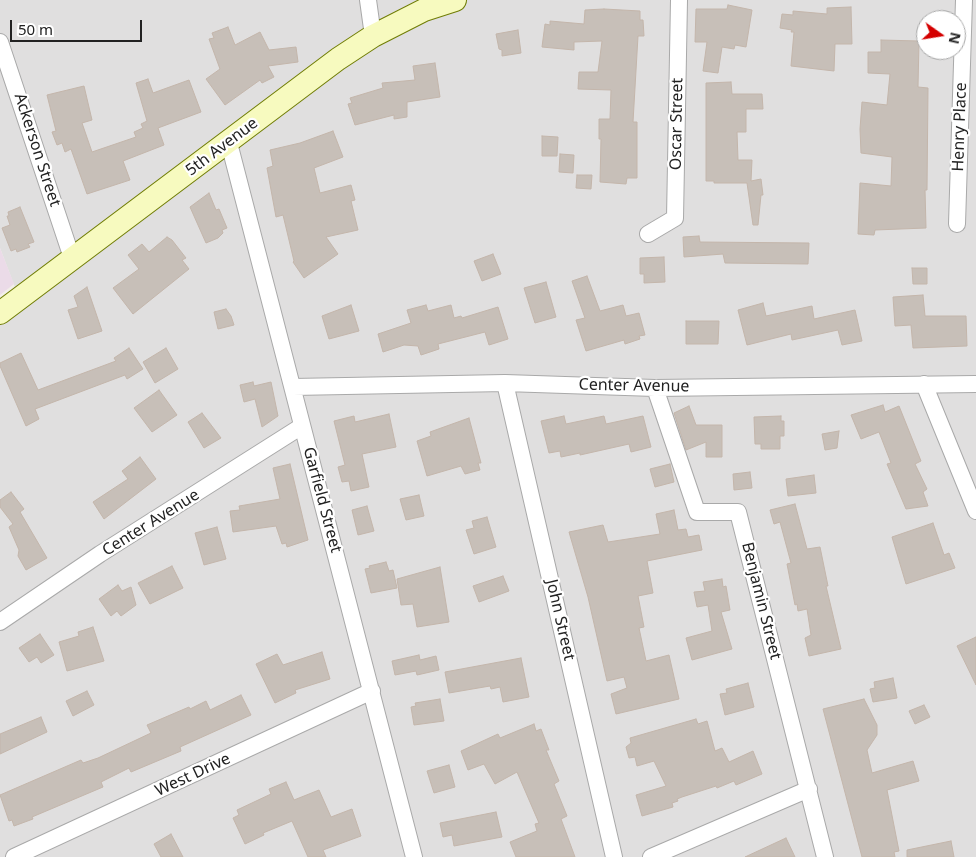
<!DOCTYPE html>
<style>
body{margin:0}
#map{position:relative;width:976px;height:857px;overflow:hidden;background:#f2efe9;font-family:"Noto Sans",sans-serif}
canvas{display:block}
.north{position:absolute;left:916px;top:10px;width:50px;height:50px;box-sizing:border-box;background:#fff;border:1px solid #a7a7a7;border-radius:50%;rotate:103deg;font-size:14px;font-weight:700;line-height:20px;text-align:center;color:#222}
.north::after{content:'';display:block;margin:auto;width:18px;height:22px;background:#d40000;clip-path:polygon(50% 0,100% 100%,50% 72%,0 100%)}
.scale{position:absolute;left:10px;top:20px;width:132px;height:22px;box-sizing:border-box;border:2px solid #222;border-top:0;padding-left:6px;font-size:15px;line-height:18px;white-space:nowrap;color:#222;-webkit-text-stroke:4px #fff;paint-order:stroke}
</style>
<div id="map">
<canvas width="976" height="857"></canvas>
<div class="north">N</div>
<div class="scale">50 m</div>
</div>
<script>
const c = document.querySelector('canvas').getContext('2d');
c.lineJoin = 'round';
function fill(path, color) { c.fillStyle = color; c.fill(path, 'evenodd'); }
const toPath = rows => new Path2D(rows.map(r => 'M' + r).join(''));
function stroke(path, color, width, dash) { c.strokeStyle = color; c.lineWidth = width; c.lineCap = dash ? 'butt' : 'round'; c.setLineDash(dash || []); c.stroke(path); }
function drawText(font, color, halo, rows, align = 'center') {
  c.font = font + ' "Noto Sans",sans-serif'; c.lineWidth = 4.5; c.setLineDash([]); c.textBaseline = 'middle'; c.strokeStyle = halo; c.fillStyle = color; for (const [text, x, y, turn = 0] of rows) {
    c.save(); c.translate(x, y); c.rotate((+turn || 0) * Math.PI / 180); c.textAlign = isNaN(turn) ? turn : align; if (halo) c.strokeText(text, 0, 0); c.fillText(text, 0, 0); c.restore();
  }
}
const residential = toPath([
 [0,0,976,0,976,857,0,857,0,313,19,298,0,248],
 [926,20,956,20,956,50,926,50]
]);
const industrial = toPath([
 [0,248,14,284,0,295]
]);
const building = toPath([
 [728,5,752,10,746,47,735,45,734,49,722,47,718,73,703,71,707,42,695,42,696,9,727,9,728,5],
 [851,7,852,44,835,44,834,71,791,66,794,32,791,32,792,30,780,28,782,14,793,15,793,11,827,14,827,8,851,7],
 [604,9,640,11,640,20,643,20,644,36,638,36,633,122,637,122,637,178,627,178,626,184,600,182,601,139,599,139,599,119,610,119,611,90,578,89,579,72,598,72,602,41,574,42,574,50,542,47,545,24,550,25,550,21,584,24,585,10,604,9],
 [228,27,235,45,260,32,269,50,296,47,298,62,268,66,274,77,262,83,260,80,225,105,206,79,220,69,209,39,214,38,212,33,228,27],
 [518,30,521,53,502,56,502,50,499,49,496,34,518,30],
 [881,40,919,41,918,87,928,88,927,190,925,190,926,228,875,230,874,235,858,234,860,183,891,186,892,157,861,153,860,129,862,102,887,105,890,74,868,73,868,52,881,52,881,40],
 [435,63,440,97,407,102,407,117,394,119,394,115,355,125,348,104,352,103,350,98,383,88,382,83,415,80,413,66,435,63],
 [148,79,153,93,189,80,201,112,158,128,164,145,123,161,130,180,87,194,71,149,65,152,62,143,57,145,52,132,56,131,47,95,84,86,92,120,82,123,92,152,136,137,134,132,143,128,141,124,147,121,136,83,148,79],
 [731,82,732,94,762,94,763,109,746,109,746,132,737,132,738,160,752,160,751,181,761,179,763,195,761,195,758,225,753,225,747,183,714,183,714,181,706,181,706,83,731,82],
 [333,131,343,157,314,168,320,193,351,185,355,200,351,201,358,230,326,237,338,254,304,278,293,262,294,261,283,215,276,217,267,168,273,166,270,150,300,143,333,131],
 [542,136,558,137,557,156,542,156,542,136],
 [560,154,574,155,573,173,559,172,560,154],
 [577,175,592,175,591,189,576,188,577,175],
 [209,193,216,210,219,209,227,228,222,230,223,233,218,238,206,243,190,207,209,193],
 [20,207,34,242,28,244,30,247,17,252,16,249,11,251,2,228,10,225,7,216,9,216,8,212,20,207],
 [699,236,700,242,809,243,808,264,725,263,723,254,684,257,683,237,699,236],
 [167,237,172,240,186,258,182,260,189,269,133,314,113,288,139,269,128,255,142,244,149,252,167,237],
 [493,254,501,274,482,281,474,261,493,254],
 [664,257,665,282,644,283,644,274,640,274,640,258,664,257],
 [912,268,927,268,927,284,913,284,912,268],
 [587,276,600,311,623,305,626,316,639,313,645,335,639,336,640,339,625,344,624,340,586,351,576,320,585,318,572,281,587,276],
 [546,282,556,317,535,323,524,288,546,282],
 [87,287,102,331,78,339,68,310,78,307,74,296,87,287],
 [923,295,925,316,966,316,967,346,913,348,911,325,895,326,893,297,923,295],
 [763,303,766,316,812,306,814,319,855,310,862,341,842,345,838,330,792,340,791,334,747,345,738,310,763,303],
 [351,305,359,331,329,339,322,316,351,305],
 [426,305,428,311,451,305,454,318,461,316,462,318,498,307,508,339,489,345,485,332,438,344,439,349,421,355,418,346,404,345,383,352,378,334,411,323,407,310,426,305],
 [226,309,231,316,234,325,218,329,214,312,226,309],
 [686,321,719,321,718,344,686,344,686,321],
 [129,348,143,369,127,379,125,375,35,409,39,419,26,426,0,366,0,363,21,353,38,390,116,361,114,358,129,348],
 [166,348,178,369,155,383,143,362,166,348],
 [253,382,254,386,271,382,278,416,262,427,255,399,244,402,240,385,253,382],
 [159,390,177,415,152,432,134,408,159,390],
 [883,405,885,412,899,406,921,461,915,464,927,489,923,492,928,506,906,509,887,464,891,463,879,432,861,439,851,415,883,405],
 [689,406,696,425,722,425,722,457,706,457,706,442,686,450,674,413,689,406],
 [202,413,221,438,204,448,188,422,202,413],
 [389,414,396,447,362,454,369,487,351,491,349,481,342,482,338,467,345,465,334,421,354,416,355,422,389,414],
 [564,416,566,424,604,416,606,424,643,416,651,447,631,452,629,444,580,455,580,453,561,457,560,451,549,453,541,421,564,416],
 [781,416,781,421,784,421,784,436,780,436,780,449,761,449,761,444,755,444,754,417,781,416],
 [469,418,481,463,478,463,480,470,465,474,461,466,427,476,417,441,431,436,430,432,469,418],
 [839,431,837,448,825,450,822,434,839,431],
 [140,457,156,479,104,519,93,502,128,479,122,471,140,457],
 [290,464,308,540,287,547,286,543,282,544,276,526,233,532,230,511,240,510,239,506,280,499,273,468,290,464],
 [670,464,674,482,655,487,650,469,670,464],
 [750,472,752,488,734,490,733,474,750,472],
 [814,475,816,493,788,496,786,479,814,475],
 [11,492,24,509,20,512,47,558,26,570,18,556,19,550,9,527,13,524,0,507,0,500,11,492],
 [419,495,424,516,406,520,400,499,419,495],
 [795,504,807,549,820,547,828,586,826,586,841,649,809,656,805,638,811,635,807,609,798,611,797,604,795,605,787,564,791,563,780,522,774,524,770,510,795,504],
 [367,506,374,531,358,535,352,510,367,506],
 [674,510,678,530,686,529,688,537,699,535,702,550,647,561,653,593,638,596,644,627,639,628,646,661,669,655,679,699,616,714,611,694,627,688,624,677,607,681,588,597,569,532,603,525,608,542,660,534,656,514,674,510],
 [487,517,496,547,474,554,466,530,474,528,472,521,487,517],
 [933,523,944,555,949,553,955,568,906,584,892,537,933,523],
 [217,527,226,559,204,565,195,533,217,527],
 [386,562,389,571,393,570,397,588,371,593,365,569,370,568,369,566,386,562],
 [172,566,183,588,150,604,138,583,172,566],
 [440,567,449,622,417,627,413,604,401,605,397,579,440,567],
 [503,576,509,591,479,602,473,586,503,576],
 [722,579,723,587,726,586,730,610,721,612,732,649,692,660,686,638,712,631,708,605,697,607,694,592,705,591,703,582,722,579],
 [118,585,122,591,131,587,136,605,121,616,117,611,111,616,99,599,118,585],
 [93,627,104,661,67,671,59,642,79,636,78,632,93,627],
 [40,634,54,655,41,663,37,657,29,662,19,648,40,634],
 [976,637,976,685,957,646,976,637],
 [322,652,330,679,295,690,296,693,275,703,256,664,277,654,283,665,322,652],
 [419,655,420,660,436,656,439,670,417,675,416,671,395,675,392,661,419,655],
 [521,658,529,697,503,702,500,687,491,689,490,686,449,693,445,672,521,658],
 [893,678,897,698,873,702,870,689,875,688,874,682,893,678],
 [748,683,754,707,725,715,720,694,727,693,726,689,748,683],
 [87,691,94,705,73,716,66,701,87,691],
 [241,695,251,715,180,747,181,751,131,772,129,768,101,782,103,787,32,817,33,819,14,826,12,820,9,821,0,795,81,760,83,763,98,758,151,733,147,725,189,707,190,709,206,701,210,710,241,695],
 [440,699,444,721,414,725,411,707,416,706,415,703,440,699],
 [864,699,877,725,877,735,867,750,872,773,913,761,919,781,887,790,899,851,894,852,895,857,862,857,823,709,864,699],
 [924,705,930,717,915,724,909,711,924,705],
 [41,717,47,732,0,754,0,734,41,717],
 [696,719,698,724,707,721,715,751,722,748,729,762,753,751,762,774,736,785,734,781,717,788,716,786,682,797,677,799,678,801,672,803,673,807,642,816,636,795,666,786,654,761,637,766,635,757,629,758,626,747,631,743,630,738,696,719],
 [534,724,536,731,541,729,549,750,546,750,559,781,554,784,567,816,561,819,575,857,516,857,510,842,537,831,535,824,539,823,517,772,495,784,484,764,468,770,461,751,498,734,500,738,534,724],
 [449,765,455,787,434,793,427,771,449,765],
 [286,782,294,800,319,790,331,817,352,809,361,836,323,850,326,857,308,857,292,821,263,833,264,835,245,844,233,818,239,815,237,810,271,794,269,789,286,782],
 [496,812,502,837,454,846,452,835,443,837,440,823,496,812],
 [171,834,183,857,161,857,154,844,171,834],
 [786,838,795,857,745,857,786,838],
 [951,841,954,857,907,857,907,850,951,841]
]);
const street = toPath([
 [368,0,373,36],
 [0,42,72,258],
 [229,143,414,857],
 [957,224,964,0],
 [648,234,675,218,679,0],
 [505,383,614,857],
 [924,384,976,511],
 [293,387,505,383,655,388,976,384],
 [655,388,697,512,738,512,825,857],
 [0,622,100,554,302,426],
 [14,857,372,691],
 [651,857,809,789]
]);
const secondary = toPath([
 [0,313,338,59,373,36,424,10,455,0]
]);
const streetNames = [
 ["Oscar Street",677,124,-89],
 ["Henry Place",960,127,-88],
 ["5th Avenue",222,147,-37],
 ["Ackerson Street",37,150,72],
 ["Center Avenue",634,386,1],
 ["Garfield Street",322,500,75],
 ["Center Avenue",151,523,-32],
 ["Benjamin Street",761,601,76],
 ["John Street",560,620,77],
 ["West Drive",193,775,-25]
];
fill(residential, '#e0dfdf');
fill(industrial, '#ebdbe8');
fill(building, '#c7bfb8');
stroke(building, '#c4b6ab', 1);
stroke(street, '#a9a9a9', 18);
stroke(secondary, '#707d05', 24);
stroke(street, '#fff', 16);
stroke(secondary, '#f7fabf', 22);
drawText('16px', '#222', '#fff', streetNames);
</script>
